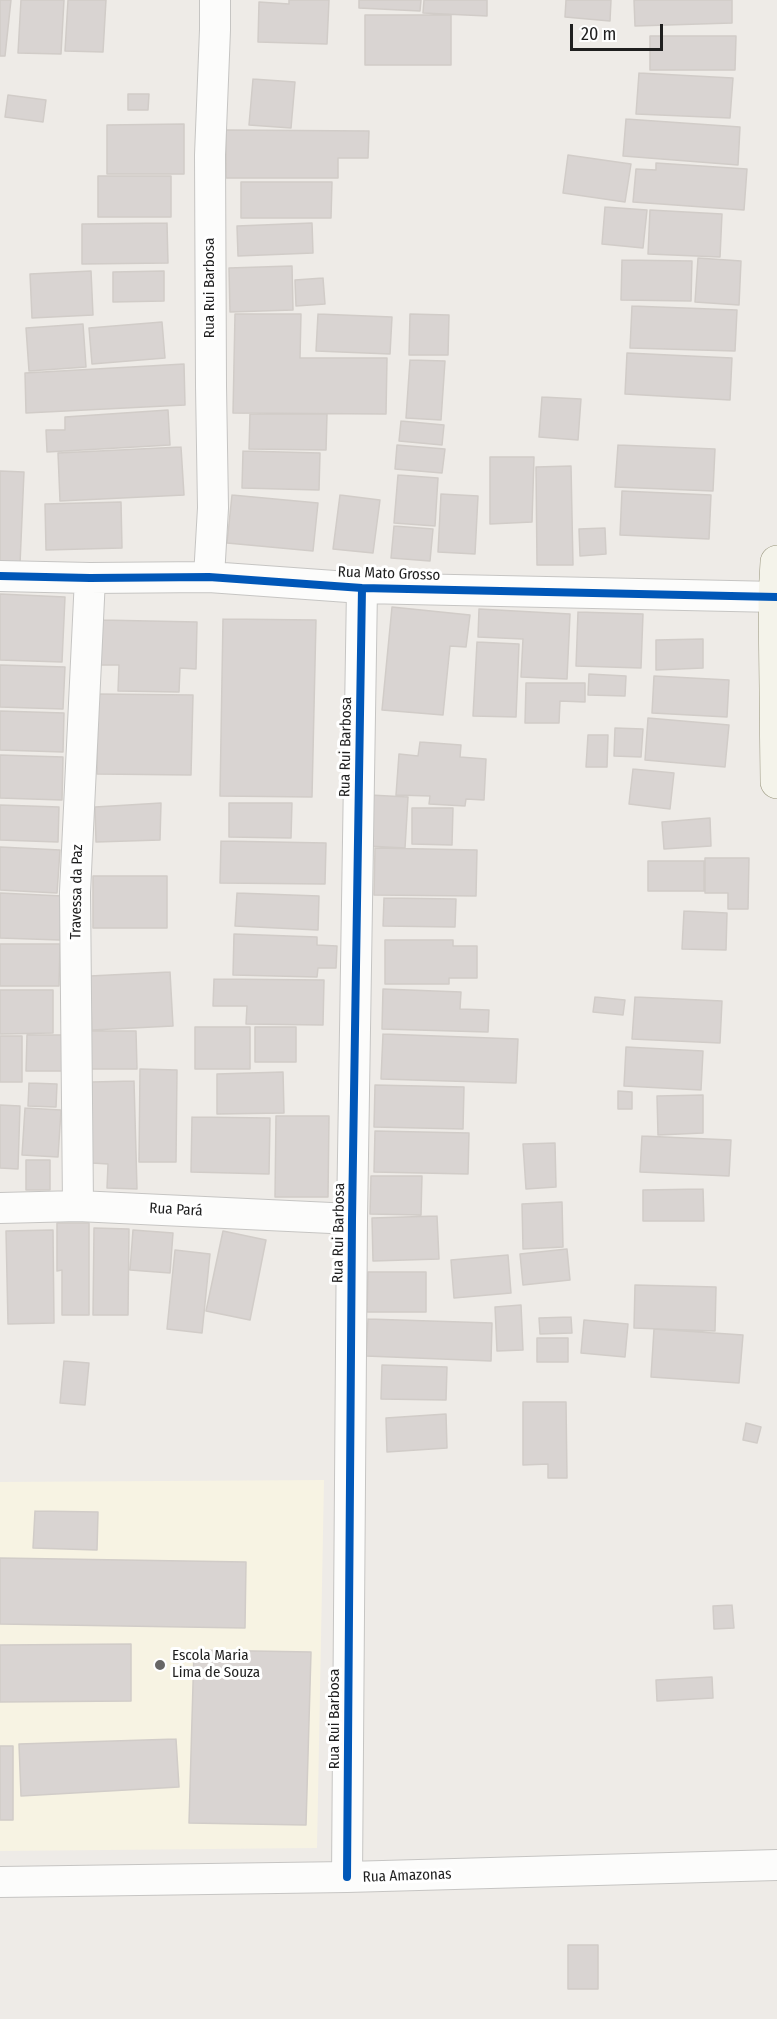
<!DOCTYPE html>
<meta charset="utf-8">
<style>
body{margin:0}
#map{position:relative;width:777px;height:2019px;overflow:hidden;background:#eeebe7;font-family:"Fira Sans Condensed",sans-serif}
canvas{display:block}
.scale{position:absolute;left:570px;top:24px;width:93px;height:27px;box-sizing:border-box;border:3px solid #1f1f1f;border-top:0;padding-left:8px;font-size:18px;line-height:21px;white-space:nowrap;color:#1f1f1f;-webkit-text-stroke:4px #fff;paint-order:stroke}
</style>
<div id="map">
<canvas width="777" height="2019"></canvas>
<div class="scale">20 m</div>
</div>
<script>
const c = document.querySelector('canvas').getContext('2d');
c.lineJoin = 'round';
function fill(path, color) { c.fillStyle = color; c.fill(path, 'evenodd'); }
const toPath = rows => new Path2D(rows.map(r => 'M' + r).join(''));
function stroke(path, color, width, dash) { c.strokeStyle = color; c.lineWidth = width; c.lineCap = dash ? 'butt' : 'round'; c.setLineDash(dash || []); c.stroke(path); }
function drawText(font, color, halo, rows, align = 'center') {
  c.font = font + ' "Fira Sans Condensed",sans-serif'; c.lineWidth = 6; c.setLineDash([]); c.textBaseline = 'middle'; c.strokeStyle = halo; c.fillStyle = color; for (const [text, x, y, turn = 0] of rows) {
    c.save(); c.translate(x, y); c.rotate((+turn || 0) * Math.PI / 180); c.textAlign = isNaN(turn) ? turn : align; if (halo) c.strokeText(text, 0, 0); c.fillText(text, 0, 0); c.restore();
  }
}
const education = toPath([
 [324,1480,317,1848,0,1851,0,1482]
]);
const building = toPath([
 [0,0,11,0,5,56,0,56,0,0],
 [21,0,64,0,61,54,18,53,21,0],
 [68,0,106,0,103,52,65,51,68,0],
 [289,0,329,0,327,44,258,42,259,2,289,4,289,0],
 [359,0,421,0,420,11,359,8,359,0],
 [424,0,487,0,487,16,423,13,424,0],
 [566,0,611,0,610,21,565,17,566,0],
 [634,0,732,0,732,23,635,26,634,0],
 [365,15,451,15,451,65,365,65,365,15],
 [650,36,736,36,735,70,650,70,650,36],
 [639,73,733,78,730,118,636,114,639,73],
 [253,79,295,82,291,128,249,125,253,79],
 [128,94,149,94,148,110,128,110,128,94],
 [8,95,46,100,43,122,5,117,8,95],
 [626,119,740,127,738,165,623,156,626,119],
 [184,124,184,174,107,174,107,125,184,124],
 [226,130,369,131,368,158,338,158,338,178,226,178,226,130],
 [568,155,631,164,625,202,563,193,568,155],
 [656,163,747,169,744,210,633,202,636,169,656,170,656,163],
 [98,176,171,176,171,217,98,217,98,176],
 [241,182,332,182,331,218,241,218,241,182],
 [605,207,647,210,643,248,602,244,605,207],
 [650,210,722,214,720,257,648,254,650,210],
 [167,223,168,263,82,264,82,224,167,223],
 [312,223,313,253,238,256,237,226,312,223],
 [698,258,741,261,739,305,695,302,698,258],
 [622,260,692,261,691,301,621,300,622,260],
 [292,266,293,310,230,312,229,268,292,266],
 [91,271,93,315,32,318,30,274,91,271],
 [164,271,164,301,113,302,113,272,164,271],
 [323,278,325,304,296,306,295,280,323,278],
 [632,306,737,310,735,351,630,348,632,306],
 [235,314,301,314,300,358,387,358,386,414,233,413,235,314],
 [318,314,392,317,390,354,316,351,318,314],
 [410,314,449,315,448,355,409,355,410,314],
 [162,322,165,358,92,364,89,328,162,322],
 [83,324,86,367,29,371,26,328,83,324],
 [627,353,732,358,730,400,625,394,627,353],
 [410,360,445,361,441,420,406,418,410,360],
 [184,364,185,405,26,413,25,373,184,364],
 [542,397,581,399,578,440,539,437,542,397],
 [168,410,170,445,47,452,46,430,65,430,65,417,168,410],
 [250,414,327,414,326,450,249,449,250,414],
 [401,421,444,425,442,445,399,441,401,421],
 [397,445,445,449,442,473,395,469,397,445],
 [618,445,715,449,713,491,615,487,618,445],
 [181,447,184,495,60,501,58,453,181,447],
 [243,451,320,453,319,490,242,488,243,451],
 [490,457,534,457,532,522,490,524,490,457],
 [571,466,573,565,537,565,536,467,571,466],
 [0,471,24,472,20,564,0,563,0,471],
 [398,475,438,478,435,526,394,523,398,475],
 [622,491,711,495,709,539,620,535,622,491],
 [441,494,478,496,475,554,438,552,441,494],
 [232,495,318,503,313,551,227,543,232,495],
 [340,495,380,500,373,553,333,549,340,495],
 [121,502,122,548,46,550,45,504,121,502],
 [394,526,433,529,430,561,391,558,394,526],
 [605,528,606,554,580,556,579,529,605,528],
 [0,594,65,597,62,662,0,660,0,594],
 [392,607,470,615,466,647,450,646,443,715,382,710,392,607],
 [479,609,570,614,567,679,521,677,523,639,478,637,479,609],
 [578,612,643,614,641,668,576,666,578,612],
 [223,619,316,620,312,797,220,796,223,619],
 [101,620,197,622,196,669,180,668,179,692,118,691,119,665,99,665,101,620],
 [703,639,703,668,656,670,656,640,703,639],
 [477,642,519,644,516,717,473,716,477,642],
 [0,665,65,667,63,709,0,707,0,665],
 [589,674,626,676,625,696,588,695,589,674],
 [654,676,729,680,727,717,652,713,654,676],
 [526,683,585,683,585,702,560,701,559,723,525,723,526,683],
 [98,694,193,695,191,775,97,774,98,694],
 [0,711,64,713,63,752,0,750,0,711],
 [648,718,729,725,725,767,645,760,648,718],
 [615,728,643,729,641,757,614,756,615,728],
 [588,735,608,735,607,767,586,767,588,735],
 [420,742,461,745,460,757,486,759,484,800,466,799,465,806,429,804,430,796,396,795,399,754,418,756,420,742],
 [0,755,63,757,62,800,0,798,0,755],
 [633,769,674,773,670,809,629,804,633,769],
 [370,795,408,797,405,848,367,846,370,795],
 [161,803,160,840,96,842,95,807,161,803],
 [229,803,292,803,291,838,229,837,229,803],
 [0,805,59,807,58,842,0,840,0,805],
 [412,808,453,808,452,845,412,844,412,808],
 [710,818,711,846,664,849,662,822,710,818],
 [221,841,326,843,325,884,220,883,221,841],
 [0,847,60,850,57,893,0,890,0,847],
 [375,848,477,850,476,896,374,895,375,848],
 [705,858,749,858,748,909,728,909,728,893,705,893,705,858],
 [648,861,704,861,704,891,648,891,648,861],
 [93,876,167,876,167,928,93,928,93,876],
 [0,893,62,896,60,940,0,938,0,893],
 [237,893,319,896,318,930,235,926,237,893],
 [384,898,456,899,455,927,383,926,384,898],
 [684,911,727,913,726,950,682,949,684,911],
 [234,934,317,937,317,945,337,946,336,968,318,968,317,977,233,975,234,934],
 [385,940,453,940,453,946,477,946,477,978,449,978,449,984,385,984,385,940],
 [0,944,60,944,59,986,0,986,0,944],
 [170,972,173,1026,92,1030,90,976,170,972],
 [214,979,324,980,323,1025,246,1024,247,1006,213,1006,214,979],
 [383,989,461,992,460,1009,489,1010,488,1032,382,1029,383,989],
 [0,990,53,990,53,1033,0,1034,0,990],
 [595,997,625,1000,623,1015,593,1012,595,997],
 [635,997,722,1001,720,1043,632,1039,635,997],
 [195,1027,250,1027,250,1069,195,1069,195,1027],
 [255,1027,296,1027,296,1062,255,1062,255,1027],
 [91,1031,136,1031,137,1069,90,1069,91,1031],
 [383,1034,518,1039,516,1083,381,1079,383,1034],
 [27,1035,62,1035,62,1071,26,1071,27,1035],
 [0,1036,22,1036,22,1082,0,1082,0,1036],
 [626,1047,703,1051,701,1090,624,1086,626,1047],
 [140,1069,177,1070,176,1162,139,1162,140,1069],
 [283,1072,284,1113,217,1114,217,1074,283,1072],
 [134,1081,137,1189,107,1188,108,1164,92,1163,92,1082,134,1081],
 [29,1083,57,1084,56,1107,28,1106,29,1083],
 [375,1085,464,1087,463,1129,374,1127,375,1085],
 [618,1091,632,1092,632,1109,618,1109,618,1091],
 [703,1095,703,1133,658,1135,657,1096,703,1095],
 [0,1105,20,1106,18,1169,0,1168,0,1105],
 [25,1108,61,1110,58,1157,22,1155,25,1108],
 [276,1116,329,1116,328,1197,275,1197,276,1116],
 [192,1117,270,1118,269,1174,191,1172,192,1117],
 [375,1131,469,1133,468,1174,374,1172,375,1131],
 [642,1136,731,1140,729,1176,640,1172,642,1136],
 [555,1143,556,1187,526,1189,523,1144,555,1143],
 [26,1160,50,1160,50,1190,26,1190,26,1160],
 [371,1176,422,1176,421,1215,370,1214,371,1176],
 [703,1189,704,1221,643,1221,643,1190,703,1189],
 [562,1202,563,1247,523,1249,522,1204,562,1202],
 [437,1216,439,1259,373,1261,372,1218,437,1216],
 [57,1223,89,1223,89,1315,62,1315,62,1270,57,1271,57,1223],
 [94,1228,129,1229,128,1315,93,1315,94,1228],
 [53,1230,54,1323,8,1324,6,1231,53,1230],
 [133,1230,173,1233,170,1273,130,1270,133,1230],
 [223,1231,266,1240,250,1320,206,1311,223,1231],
 [567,1249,570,1280,523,1285,520,1254,567,1249],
 [175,1250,210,1254,202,1333,167,1329,175,1250],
 [508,1255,511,1293,454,1298,451,1260,508,1255],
 [368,1272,426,1272,426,1312,367,1312,368,1272],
 [635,1285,716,1287,715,1331,634,1328,635,1285],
 [521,1305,523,1350,497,1351,495,1307,521,1305],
 [571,1317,572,1333,540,1334,539,1318,571,1317],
 [368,1319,492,1323,491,1361,366,1356,368,1319],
 [584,1320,628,1324,625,1357,581,1353,584,1320],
 [654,1329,743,1335,739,1383,651,1377,654,1329],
 [537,1338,568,1338,568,1362,537,1362,537,1338],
 [64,1361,89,1363,85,1405,60,1403,64,1361],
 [382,1365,447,1367,446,1400,381,1399,382,1365],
 [523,1402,566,1402,567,1478,548,1478,548,1464,523,1465,523,1402],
 [446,1414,447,1448,387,1452,386,1418,446,1414],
 [746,1423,761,1427,757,1443,743,1440,746,1423],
 [35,1511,98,1512,97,1550,33,1548,35,1511],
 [0,1558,246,1562,245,1628,0,1624,0,1558],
 [732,1605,734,1628,714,1629,713,1606,732,1605],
 [131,1644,131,1701,0,1702,0,1645,131,1644],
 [194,1650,311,1652,306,1825,189,1823,194,1650],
 [712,1677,713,1698,657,1701,656,1680,712,1677],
 [176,1739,179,1787,21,1796,19,1744,176,1739],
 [0,1746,13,1746,13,1820,0,1820,0,1746],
 [568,1945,598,1945,598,1989,568,1989,568,1945]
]);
const street = toPath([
 [0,576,90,578,209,577,362,588,777,597],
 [209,577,213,508,211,386,210,155,215,30,215,0],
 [78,1206,75,892,90,578],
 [0,1208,78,1206,352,1219],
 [347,1877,352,1219,362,588],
 [0,1882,347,1877,777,1865]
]);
const secondary = toPath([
 [777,562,775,597,777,782]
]);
const cycleway = toPath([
 [0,576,90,578,209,577,362,588,777,597],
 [347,1877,352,1219,362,588]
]);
const markers = [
 [160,1665,6,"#676665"]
];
const streetNames = [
 ["Rua Rui Barbosa",210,288,-90],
 ["Rua Mato Grosso",389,574,2],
 ["Rua Rui Barbosa",346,747,-89],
 ["Travessa da Paz",77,892,-89],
 ["Rua Pará",176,1210,3],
 ["Rua Rui Barbosa",339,1233,-89],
 ["Rua Rui Barbosa",335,1719,-90],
 ["Rua Amazonas",407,1876,-2]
];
const poiNames = [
 ["Escola Maria",172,1656],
 ["Lima de Souza",172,1673]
];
fill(education, '#f7f3e3');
fill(building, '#d9d4d2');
stroke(building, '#d1ccc8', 1.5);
stroke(street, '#c6c5c3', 32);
stroke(secondary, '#99967e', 34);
stroke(street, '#fcfcfb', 30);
stroke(secondary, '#f4f3ea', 33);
stroke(cycleway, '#0057b8', 8);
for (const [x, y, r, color] of markers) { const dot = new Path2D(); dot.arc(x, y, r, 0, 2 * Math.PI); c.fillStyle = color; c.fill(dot); stroke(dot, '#fff', 2); }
drawText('15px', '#1f1f1f', '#fff', streetNames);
drawText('15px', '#1f1f1f', '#fff', poiNames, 'left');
</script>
